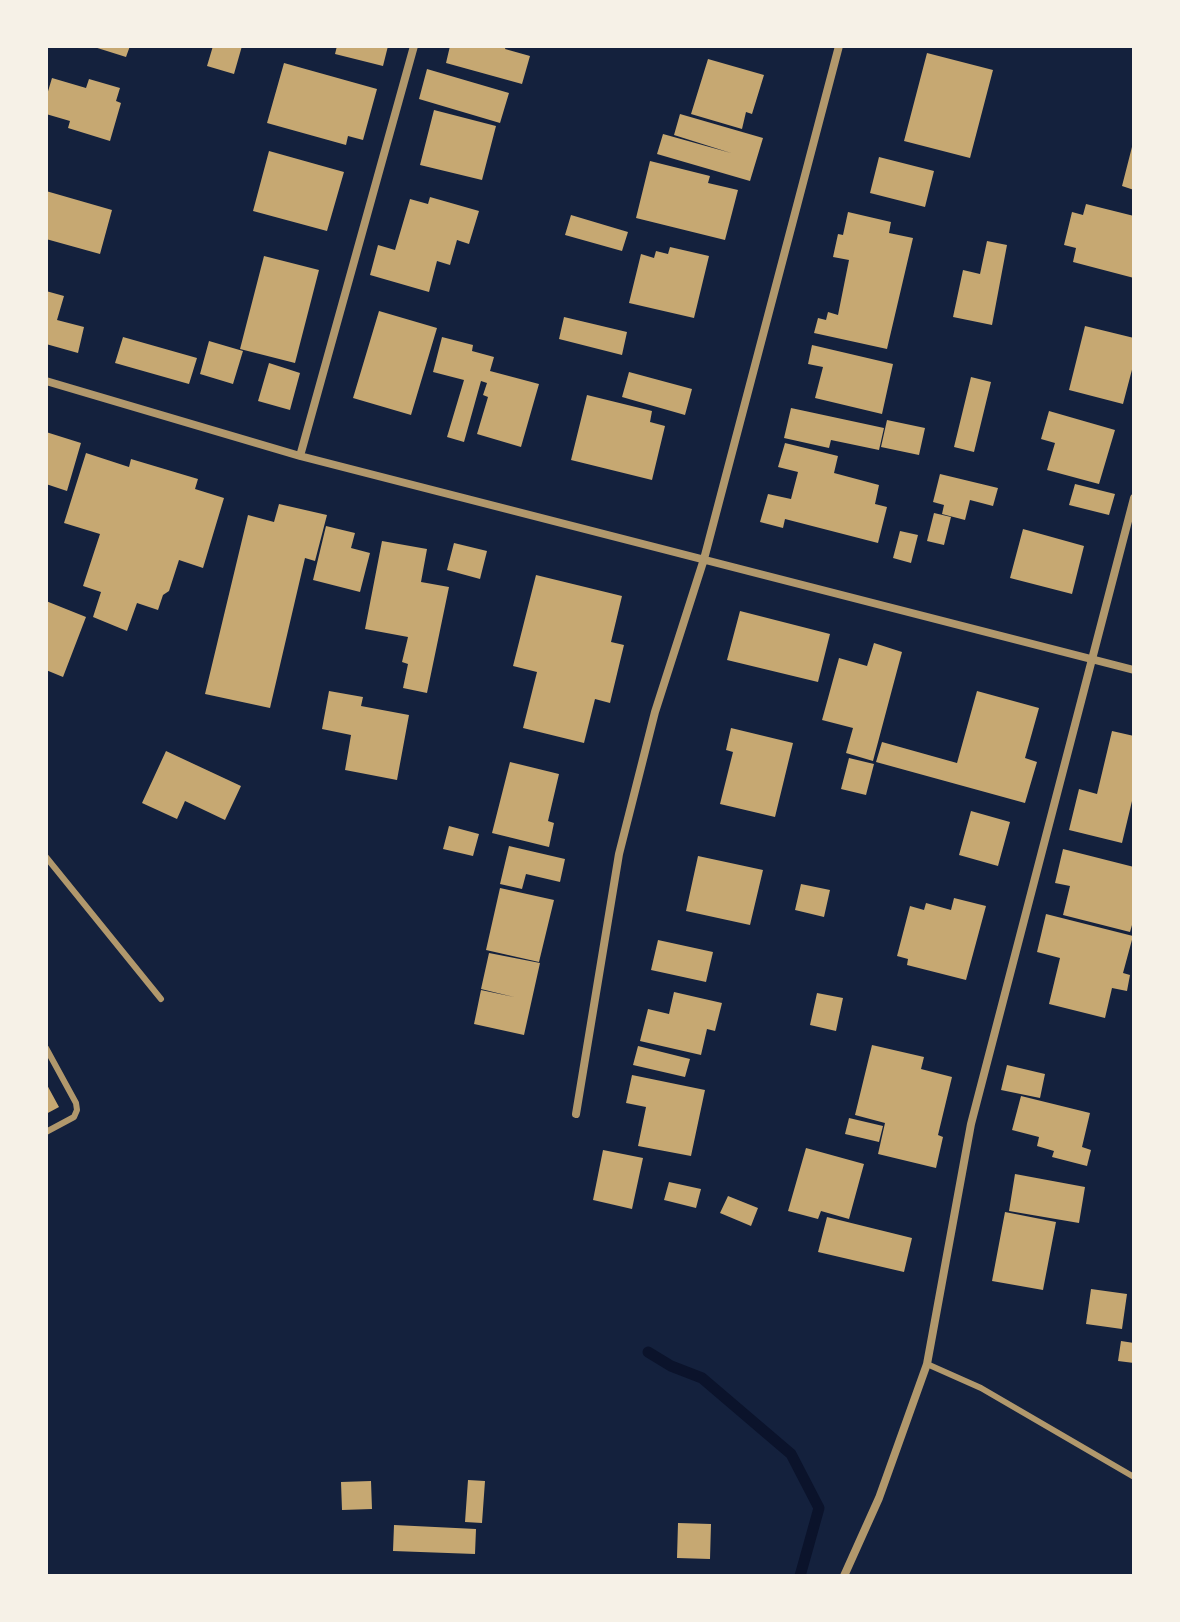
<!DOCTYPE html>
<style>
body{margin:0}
#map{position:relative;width:1180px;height:1622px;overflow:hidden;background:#14213d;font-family:Montserrat,sans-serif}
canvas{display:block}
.frame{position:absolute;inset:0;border:48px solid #f6f1e7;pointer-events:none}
</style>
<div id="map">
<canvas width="1180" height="1622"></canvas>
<div class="frame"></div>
</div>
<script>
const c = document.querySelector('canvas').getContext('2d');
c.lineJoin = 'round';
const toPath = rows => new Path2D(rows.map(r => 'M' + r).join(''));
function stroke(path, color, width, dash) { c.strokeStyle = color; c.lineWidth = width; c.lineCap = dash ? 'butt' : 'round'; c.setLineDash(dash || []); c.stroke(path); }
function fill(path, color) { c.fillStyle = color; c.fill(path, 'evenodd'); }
const stream = toPath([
 [648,1352,671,1366,702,1378,791,1454,819,1508,800,1576]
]);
const building = toPath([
 [91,46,130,46,126,57],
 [213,46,242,46,234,74,207,66],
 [337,46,388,46,383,66,335,54],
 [450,46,506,46,505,49,530,56,522,84,446,63],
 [927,53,993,70,970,158,904,141],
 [708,59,764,75,752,114,746,112,742,129,691,114],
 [284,63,377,89,363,140,348,136,346,145,267,123],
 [427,69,509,93,500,123,419,99],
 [52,78,86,88,89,79,120,88,116,101,121,103,110,141,68,128,70,121,46,114,46,98],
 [434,110,496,126,482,180,420,165],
 [680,114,763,138,750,181,657,154,663,134,731,153,674,135],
 [1133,143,1134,143,1134,190,1122,186],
 [269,151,344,172,327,231,253,211],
 [879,157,934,171,925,207,870,193],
 [650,161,710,176,708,183,738,190,725,240,636,218],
 [46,191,112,210,100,254,46,239],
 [430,197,479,211,469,244,457,240,450,265,437,261,429,292,370,275,378,245,395,250,410,199,428,204],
 [1086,204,1134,216,1134,278,1073,262,1076,248,1064,245,1072,212,1083,215],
 [848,212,891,222,889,233,913,238,887,349,814,333,818,318,826,320,828,312,838,315,849,260,833,257,838,234,843,235],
 [571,215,628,232,622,251,565,235],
 [987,241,1007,245,992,325,953,317,963,270,980,274],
 [670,247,709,256,694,318,629,303,641,254,654,258,656,251,668,254],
 [264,256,319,270,295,363,240,349],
 [46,291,64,296,57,320,84,327,78,353,46,344],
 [379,311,437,328,411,415,353,398],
 [564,317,627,332,622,355,559,339],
 [1085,326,1134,338,1134,362,1123,404,1069,390],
 [123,337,197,358,189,384,115,363],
 [442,337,473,345,472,351,494,357,490,371,539,384,521,447,477,434,488,397,483,395,487,383,481,381,464,442,447,437,464,380,433,372],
 [209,341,243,351,233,384,200,374],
 [812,345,893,364,882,414,815,398,823,367,808,364],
 [269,363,300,373,290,410,258,401],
 [629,372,692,389,685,415,622,397],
 [971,377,991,382,974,452,954,447],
 [587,395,652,411,650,422,665,426,652,480,571,460],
 [791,408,884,428,879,450,831,440,829,448,784,438],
 [1049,411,1115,430,1099,484,1047,470,1055,443,1041,439],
 [887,420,925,428,919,455,881,447],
 [46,432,81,443,67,491,46,484],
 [785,443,838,456,834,473,879,485,875,504,887,507,878,543,785,519,783,528,760,522,768,494,791,499,798,472,778,467],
 [86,453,129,467,131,459,198,479,195,489,224,498,203,568,179,560,169,591,163,595,158,610,137,603,127,631,93,617,101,592,83,586,100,534,64,523],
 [940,474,998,488,993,506,970,500,965,520,942,514,944,505,933,502],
 [1075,484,1115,494,1109,515,1069,505],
 [279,504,327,515,315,561,305,558,270,708,205,694,248,515,274,522],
 [934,513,951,517,944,545,927,541],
 [326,526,355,533,351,548,370,553,360,592,313,580],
 [1023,529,1084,546,1072,594,1010,578],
 [900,531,918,535,911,563,893,558],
 [382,541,427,549,421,582,449,587,427,693,403,688,408,664,402,662,408,637,365,629],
 [454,543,487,551,480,579,447,570],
 [536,575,622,596,611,642,624,645,610,703,595,699,584,743,523,728,537,672,513,666],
 [46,601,86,617,63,677,46,670],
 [740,611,830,634,818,682,727,660],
 [874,643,902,652,873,761,846,753,853,728,822,720,839,658,867,666],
 [329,691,363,697,361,706,409,715,397,780,345,770,351,735,322,729],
 [977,691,1039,708,1025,758,1037,762,1025,803,876,762,882,742,957,763],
 [731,728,793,743,775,817,720,804,733,752,726,750],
 [1112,731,1134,736,1134,802,1132,801,1122,843,1069,830,1079,789,1097,794],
 [166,751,241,786,225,820,185,801,177,819,142,803],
 [849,758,874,764,866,795,841,789],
 [510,762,559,774,548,821,554,823,549,847,492,833],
 [971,811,1010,822,998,866,959,855],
 [449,826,479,834,473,856,443,849],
 [509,846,565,859,560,882,526,874,522,889,500,884],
 [1063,849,1134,867,1134,918,1130,932,1063,915,1070,886,1055,883],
 [698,856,763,870,750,925,686,911],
 [801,884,830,890,824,917,795,910],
 [500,888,554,900,539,962,486,950],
 [954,898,986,906,966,980,907,965,908,959,897,956,910,906,924,910,926,903,951,910],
 [1046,914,1133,936,1123,973,1130,975,1127,991,1112,988,1105,1018,1049,1004,1060,958,1037,952],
 [658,940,713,952,706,982,651,970],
 [489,953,540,963,524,1035,474,1024,481,990,514,997,481,989],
 [674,992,722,1003,715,1031,707,1029,701,1055,640,1041,648,1009,669,1014],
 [817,993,843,998,836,1031,810,1025],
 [872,1045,924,1057,921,1069,952,1077,938,1135,943,1137,936,1168,878,1154,885,1123,855,1115],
 [638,1046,690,1059,685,1077,633,1065],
 [1007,1065,1045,1074,1040,1098,1001,1090],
 [632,1075,705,1090,691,1156,638,1146,646,1107,626,1103],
 [46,1083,59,1107,46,1114],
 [1021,1096,1090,1113,1082,1147,1091,1150,1087,1166,1052,1157,1054,1151,1037,1146,1039,1137,1012,1130],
 [849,1118,883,1126,879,1142,845,1134],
 [806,1148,864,1164,849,1219,821,1211,818,1219,788,1211],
 [603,1150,643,1158,632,1209,593,1200],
 [1015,1174,1085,1187,1079,1223,1009,1211],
 [669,1182,701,1189,696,1208,664,1200],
 [728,1196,758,1208,751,1226,720,1213],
 [1005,1212,1056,1222,1043,1290,992,1281],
 [827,1217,912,1238,904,1272,818,1252],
 [1091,1289,1127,1294,1122,1329,1086,1324],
 [1121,1341,1134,1343,1134,1363,1118,1361],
 [468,1480,485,1481,482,1523,465,1522],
 [371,1481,372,1509,342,1510,341,1482],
 [678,1523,711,1524,710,1559,677,1558],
 [394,1525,476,1529,475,1554,393,1551]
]);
const service = toPath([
 [46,857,161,999],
 [46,1048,76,1103,77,1110,74,1117,46,1132],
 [927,1364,981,1388,1134,1477]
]);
const minor = toPath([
 [46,381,300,456,1134,670],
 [300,456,414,46],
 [576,1114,619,854,655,712,704,559,839,46],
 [844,1576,879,1498,927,1364,971,1124,1134,498]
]);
stroke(stream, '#0b132b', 11);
fill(building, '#c6a872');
stroke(service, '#b1986c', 6);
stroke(minor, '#b1986c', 8);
</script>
